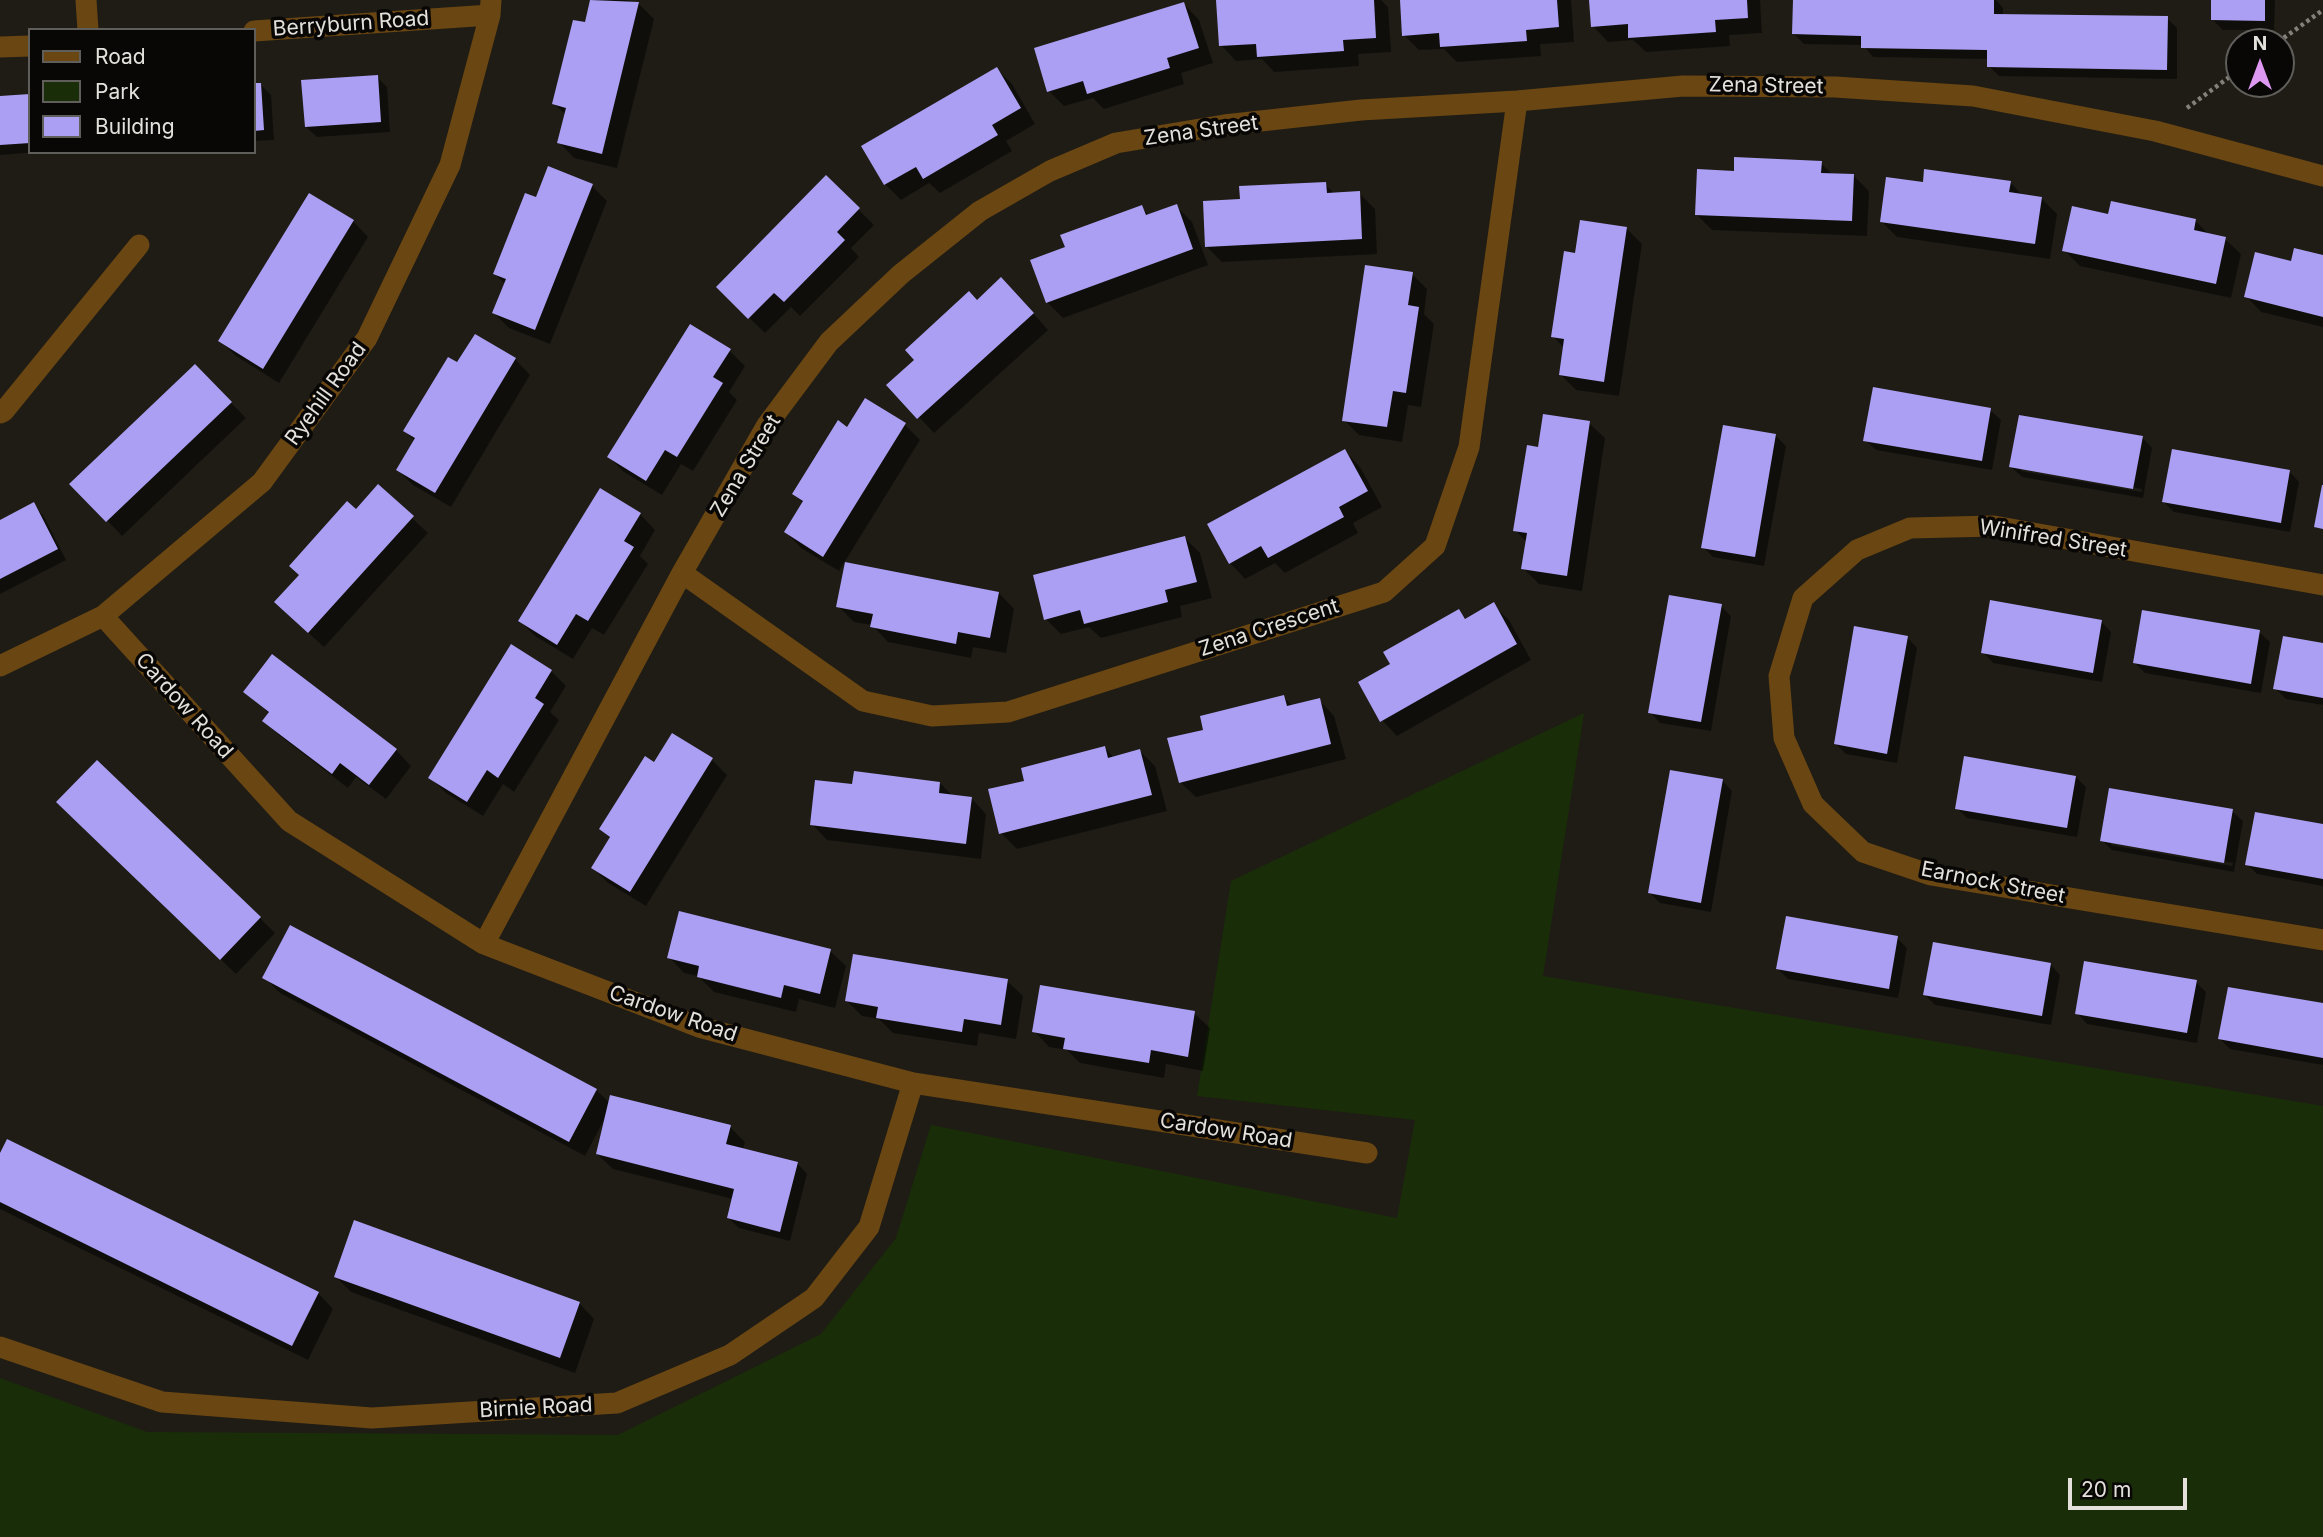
<!DOCTYPE html>
<style>
body{margin:0}
#map{position:relative;width:2323px;height:1537px;overflow:hidden;background:#1f1c15;font-family:Inter,sans-serif}
canvas{display:block}
.legend{position:absolute;left:28px;top:28px;width:228px;height:126px;box-sizing:border-box;background:#080705;border:2px solid #605e5b;margin:0;padding:9px 12px;list-style:none;font-size:21px;color:#e4e1dd}
.legend li{display:flex;align-items:center;gap:14px;height:35px}
.legend b{width:35px;border:2px solid #605e5b}
.north{position:absolute;left:2225px;top:28px;width:70px;height:70px;box-sizing:border-box;background:#080705;border:2px solid #605e5b;border-radius:50%;rotate:0deg;font-size:19px;font-weight:700;line-height:28px;text-align:center;color:#e4e1dd}
.north::after{content:'';display:block;margin:auto;width:24px;height:32px;background:#de98f2;clip-path:polygon(50% 0,100% 100%,50% 72%,0 100%)}
.scale{position:absolute;left:2068px;top:1478px;width:119px;height:32px;box-sizing:border-box;border:4px solid #e4e1dd;border-top:0;padding-left:9px;font-size:21px;line-height:24px;white-space:nowrap;color:#e4e1dd;-webkit-text-stroke:5px #080705;paint-order:stroke}
</style>
<div id="map">
<canvas width="2323" height="1537"></canvas>
<ul class="legend">
<li><b style="height:9px;background:#6a4612"></b>Road</li>
<li><b style="height:19px;background:#192e08"></b>Park</li>
<li><b style="height:19px;background:#ab9ff4"></b>Building</li>
</ul>
<div class="north">N</div>
<div class="scale">20 m</div>
</div>
<script>
const c = document.querySelector('canvas').getContext('2d');
c.lineJoin = 'round';
function fill(path, color) { c.fillStyle = color; c.fill(path, 'evenodd'); }
const toPath = rows => new Path2D(rows.map(r => 'M' + r).join(''));
function stroke(path, color, width, dash) { c.strokeStyle = color; c.lineWidth = width; c.lineCap = dash ? 'butt' : 'round'; c.setLineDash(dash || []); c.stroke(path); }
function drawText(font, color, halo, rows, align = 'center') {
  c.font = font + ' Inter,sans-serif'; c.lineWidth = 7; c.setLineDash([]); c.textBaseline = 'middle'; c.strokeStyle = halo; c.fillStyle = color; for (const [text, x, y, turn = 0] of rows) {
    c.save(); c.translate(x, y); c.rotate((+turn || 0) * Math.PI / 180); c.textAlign = isNaN(turn) ? turn : align; if (halo) c.strokeText(text, 0, 0); c.fillText(text, 0, 0); c.restore();
  }
}
const green = toPath([
 [1584,713,1543,976,2323,1106,2323,1537,0,1537,0,1378,147,1432,618,1435,821,1334,896,1238,931,1125,1397,1218,1415,1120,1197,1096,1231,881]
]);
const shadow = toPath([
 [592,0,625,0,638,3,654,19,617,168,574,158,559,142,566,115,554,104,586,24],
 [1246,0,1381,0,1388,7,1391,52,1358,54,1359,66,1274,72,1262,59,1236,61,1221,45],
 [1401,0,1571,0,1574,42,1540,44,1541,56,1457,62,1444,49,1419,50,1404,35],
 [1591,0,1760,0,1762,33,1729,35,1730,46,1646,52,1633,40,1608,42,1593,26],
 [1795,0,1996,0,2003,8,2003,15,2167,18,2177,28,2177,79,1999,76,1989,66,1989,59,1873,57,1863,45,1804,44,1794,34],
 [2213,0,2275,0,2274,30,2223,30,2213,20],
 [1184,4,1199,20,1213,63,1181,73,1184,84,1104,109,1093,98,1064,106,1049,91],
 [997,69,1012,84,1035,124,1006,141,1012,151,940,193,929,183,901,200,885,184,863,147],
 [377,77,387,87,390,132,317,137,306,127],
 [254,85,261,85,271,95,274,140,254,141],
 [30,96,30,152,39,152,0,155,0,98],
 [1821,163,1833,175,1854,176,1869,191,1867,236,1712,230,1697,215,1736,173],
 [826,177,874,225,851,248,859,257,800,316,791,307,765,333,718,287],
 [2010,182,2023,196,2041,198,2057,214,2050,259,1897,237,1881,221,1924,184],
 [1325,184,1336,195,1359,193,1375,209,1377,254,1222,262,1207,247,1242,201],
 [592,186,607,201,550,344,509,328,494,313,505,284,495,274,537,200],
 [1176,206,1192,222,1208,265,1063,318,1047,302,1067,248,1141,207,1150,216],
 [2109,216,2195,220,2210,236,2225,239,2241,254,2231,298,2080,266,2064,250],
 [353,221,368,237,279,383,236,356,220,341],
 [1626,228,1642,244,1619,396,1576,390,1561,375,1564,348,1553,336,1576,255],
 [2323,257,2323,327,2261,312,2246,296,2292,263],
 [1412,274,1427,289,1424,314,1434,324,1421,407,1408,405,1402,442,1359,435,1344,420],
 [1017,295,1048,330,934,433,919,417,977,302],
 [730,351,745,366,729,392,737,400,693,471,681,464,662,495,624,472,609,457],
 [515,359,530,375,451,507,413,485,398,470,415,441,405,431,458,364],
 [195,366,246,418,122,536,72,484],
 [1990,410,2001,420,1992,470,1876,450,1865,440],
 [1589,423,1605,438,1582,591,1539,584,1523,568,1527,542,1515,530,1539,448],
 [905,425,920,440,839,571,801,548,786,532,804,504,794,494,848,429],
 [1775,435,1786,446,1764,566,1713,557,1703,547],
 [2142,437,2152,448,2143,498,2022,477,2011,467],
 [2021,467,2142,489,2142,492,2021,471],
 [1345,451,1360,467,1382,507,1353,523,1358,533,1285,573,1275,563,1245,579,1230,563],
 [2289,471,2299,482,2290,532,2174,512,2164,502],
 [33,505,43,515,66,560,0,594,0,522],
 [356,512,412,518,428,533,324,647,292,618],
 [640,514,655,530,640,556,648,564,604,635,592,628,573,659,535,636,520,621],
 [1185,538,1200,553,1212,598,1180,606,1182,617,1101,638,1089,627,1061,634,1046,619],
 [999,593,1014,609,1006,653,973,647,971,658,888,642,872,625,854,622,838,606],
 [1493,605,1509,620,1531,660,1397,736,1382,720,1392,664,1459,611,1467,620],
 [1721,606,1731,616,1711,731,1660,723,1650,712],
 [2101,621,2111,632,2102,682,1993,663,1983,652],
 [2259,632,2270,642,2261,693,2145,673,2134,662],
 [1907,637,1917,648,1897,763,1846,754,1836,744],
 [2323,644,2323,705,2286,699,2275,688],
 [551,671,566,686,550,712,559,720,514,792,503,784,483,816,446,793,430,777],
 [245,691,396,750,411,766,386,799,356,777,348,788,280,736,265,721,270,714],
 [1284,697,1293,707,1319,700,1334,716,1346,759,1196,797,1180,782,1205,731],
 [1105,748,1114,758,1140,751,1155,766,1167,811,1017,849,1001,833,1026,782],
 [712,760,727,775,646,906,608,883,593,868,611,839,601,829,655,764],
 [2076,777,2086,787,2077,837,1967,818,1957,808],
 [1722,780,1732,791,1711,912,1660,903,1650,893],
 [940,783,953,796,971,798,986,814,981,859,827,840,812,824,853,786],
 [2232,811,2243,821,2234,872,2112,850,2102,840],
 [2111,841,2233,863,2232,866,2111,845],
 [73,817,260,918,275,933,236,974],
 [2323,826,2323,886,2257,874,2247,864],
 [1897,938,1907,948,1898,998,1788,979,1778,969],
 [830,951,846,966,835,1008,799,999,796,1012,714,992,698,976,684,973,669,957],
 [2050,964,2060,975,2051,1025,1935,1005,1925,995],
 [265,978,596,1090,610,1103,730,1127,745,1142,743,1150,797,1163,807,1174,790,1241,739,1228,728,1218,733,1199,613,1169,597,1154,605,1118,585,1156,280,993],
 [1007,981,1023,996,1016,1039,979,1033,977,1046,893,1033,879,1019,862,1016,847,1001],
 [2196,982,2206,992,2197,1043,2087,1024,2077,1013],
 [2323,1005,2323,1065,2230,1049,2220,1039],
 [1194,1013,1210,1028,1203,1071,1166,1064,1164,1078,1080,1063,1067,1050,1049,1047,1034,1031],
 [0,1156,318,1293,333,1309,308,1360,0,1209],
 [336,1277,579,1303,594,1319,575,1373,351,1292]
]);
const building = toPath([
 [590,0,639,2,602,154,557,143,566,108,552,104,573,20,585,22],
 [1216,0,1374,0,1376,38,1343,40,1344,51,1257,57,1256,44,1219,46],
 [1400,0,1557,0,1559,27,1526,30,1527,41,1440,47,1439,33,1402,36],
 [1589,0,1747,0,1748,18,1715,20,1716,32,1628,38,1628,24,1591,27],
 [1793,0,1994,0,1994,14,2168,16,2167,70,1987,67,1987,50,1861,48,1861,36,1792,34],
 [2211,0,2265,0,2265,21,2211,20],
 [1184,2,1199,48,1167,58,1170,68,1087,94,1083,81,1047,92,1034,48],
 [997,67,1021,108,992,125,998,135,923,179,916,167,884,185,861,146],
 [378,75,381,122,305,127,301,80],
 [254,83,261,83,264,130,254,131],
 [30,94,30,143,0,145,0,96],
 [1734,157,1822,161,1821,173,1854,174,1852,221,1695,215,1697,169,1734,171],
 [548,166,593,184,535,330,492,313,506,279,493,274,525,193,536,197],
 [1924,169,2011,181,2009,192,2042,197,2035,244,1880,222,1886,177,1923,182],
 [826,175,860,208,837,232,845,240,784,302,774,293,748,319,716,287],
 [1326,182,1327,193,1360,191,1362,239,1205,247,1203,201,1240,199,1239,186],
 [309,193,354,220,263,369,218,341],
 [2111,201,2196,219,2194,230,2226,237,2216,284,2062,251,2072,206,2108,214],
 [1177,204,1193,249,1046,303,1030,260,1065,247,1060,235,1142,205,1146,215],
 [1580,220,1627,227,1604,382,1559,375,1564,339,1551,337,1564,251,1575,253],
 [2294,248,2323,255,2323,317,2244,297,2255,252,2291,261],
 [1365,265,1413,272,1408,305,1419,307,1406,393,1393,391,1387,427,1342,421],
 [1001,277,1034,313,917,419,886,385,914,360,905,350,969,291,977,300],
 [690,324,731,349,713,377,723,383,677,457,665,450,646,481,607,457],
 [475,334,516,358,435,493,396,470,415,438,403,431,448,357,457,362],
 [195,364,232,402,106,522,69,484],
 [1873,387,1991,408,1982,461,1863,441],
 [865,398,906,423,823,557,784,532,803,501,792,494,838,420,847,427],
 [1543,414,1590,421,1567,576,1521,569,1527,533,1513,531,1527,445,1538,447],
 [2019,415,2143,436,2133,489,2009,467],
 [1723,425,1776,434,1755,557,1701,548],
 [1345,449,1368,491,1339,507,1344,517,1268,558,1261,546,1229,564,1207,524],
 [2172,449,2290,470,2281,523,2162,502],
 [378,484,414,516,308,633,274,602,299,575,289,566,347,501,356,509],
 [2322,485,2323,485,2323,529,2314,527],
 [600,488,641,513,624,541,634,547,588,621,576,614,557,645,518,621],
 [34,502,58,549,0,579,0,520],
 [1185,536,1197,582,1165,590,1168,602,1084,624,1080,610,1044,620,1033,575],
 [845,562,999,592,990,638,958,632,956,644,870,627,873,614,836,607],
 [1669,595,1722,604,1701,722,1648,713],
 [1990,600,2102,620,2093,673,1981,653],
 [1494,602,1517,644,1380,722,1358,682,1390,664,1383,652,1459,609,1465,619],
 [2142,610,2260,630,2251,684,2133,663],
 [1854,626,1908,636,1887,754,1834,744],
 [2283,636,2323,643,2323,698,2273,689],
 [511,644,552,670,535,698,544,704,498,778,487,770,467,802,428,778],
 [272,654,397,749,369,785,340,763,332,774,262,721,269,712,243,692],
 [1284,695,1287,706,1320,698,1331,744,1179,783,1167,738,1203,730,1200,716],
 [672,733,713,758,630,892,591,868,610,837,599,829,645,756,654,762],
 [1105,746,1108,758,1140,749,1152,795,999,834,988,789,1024,781,1021,768],
 [1964,756,2076,776,2067,828,1955,809],
 [97,760,261,917,220,960,56,802],
 [1670,770,1723,779,1701,903,1648,893],
 [854,771,940,782,939,793,972,797,966,844,810,825,815,780,852,784],
 [2109,788,2233,809,2224,863,2100,841],
 [2255,812,2323,824,2323,879,2245,865],
 [679,911,831,949,820,994,784,985,781,998,697,977,699,966,667,958],
 [1786,916,1898,936,1889,989,1776,969],
 [290,925,597,1089,569,1142,262,978],
 [1933,942,2051,963,2042,1016,1923,995],
 [853,954,1008,979,1001,1025,964,1019,962,1032,876,1018,878,1007,845,1001],
 [2084,961,2197,980,2187,1033,2075,1014],
 [1040,985,1195,1011,1188,1057,1151,1050,1149,1063,1063,1049,1065,1038,1032,1032],
 [2228,987,2323,1003,2323,1058,2218,1039],
 [610,1095,731,1125,726,1144,798,1162,780,1232,727,1218,734,1189,596,1154],
 [7,1139,319,1292,292,1346,0,1202,0,1153],
 [354,1220,580,1302,560,1358,334,1277]
]);
const path = toPath([
 [2278,42,2323,10],
 [2187,108,2239,70]
]);
const minor = toPath([
 [86,0,88,30],
 [254,31,490,15],
 [0,47,30,46],
 [0,413,4,411,139,245],
 [682,573,863,701,932,716,1008,712,1384,592,1435,546,1469,447,1517,101],
 [2323,585,1994,526,1910,528,1857,550,1803,598,1779,676,1784,738,1813,804,1863,852,1931,875,2323,940],
 [103,616,289,821,484,944,699,1027,913,1083,1367,1153],
 [0,666,103,616,262,482,367,338,450,165,490,15,491,0],
 [484,944,682,573,767,425,829,342,901,274,980,211,1050,171,1116,143,1224,125,1361,110,1517,101,1683,86,1835,87,1973,96,2155,131,2323,176],
 [0,1347,162,1402,372,1418,617,1403,730,1355,814,1298,869,1227,913,1083]
]);
const streetNames = [
 ["Berryburn Road",351,24,-4],
 ["Zena Street",1766,86,1],
 ["Zena Street",1201,131,-8],
 ["Ryehill Road",326,394,-54],
 ["Zena Street",746,466,-59],
 ["Winifred Street",2053,539,9],
 ["Zena Crescent",1269,628,-18],
 ["Cardow Road",184,706,48],
 ["Earnock Street",1993,883,11],
 ["Cardow Road",673,1014,19],
 ["Cardow Road",1226,1131,9],
 ["Birnie Road",536,1408,-3]
];
fill(green, '#192e08');
fill(shadow, '#0007');
fill(building, '#ab9ff4');
stroke(path, '#83807a', 4.5, [3.5, 3.5]);
stroke(minor, '#6a4612', 21);
drawText('21px', '#e4e1dd', '#080705', streetNames);
</script>
